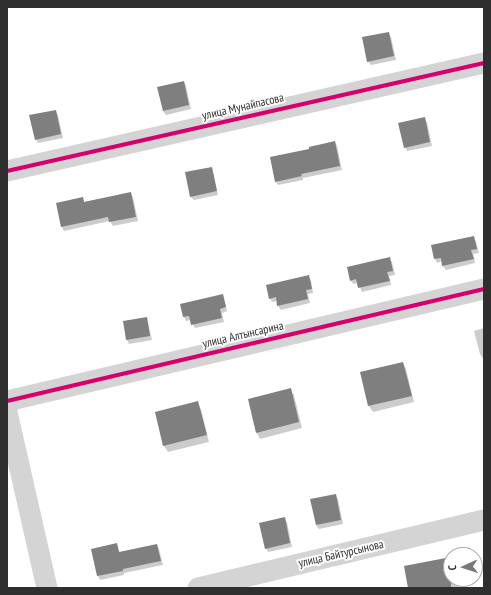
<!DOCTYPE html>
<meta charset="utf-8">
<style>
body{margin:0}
#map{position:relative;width:491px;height:595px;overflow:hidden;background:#fff;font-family:"PT Sans Narrow",sans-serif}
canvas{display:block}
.frame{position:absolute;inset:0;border:8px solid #2f2f2f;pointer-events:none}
.north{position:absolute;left:443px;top:547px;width:40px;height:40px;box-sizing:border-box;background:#fff;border:1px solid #acacac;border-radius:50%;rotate:267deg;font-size:11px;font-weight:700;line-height:16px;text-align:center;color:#2f2f2f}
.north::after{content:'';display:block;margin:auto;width:14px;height:18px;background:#787878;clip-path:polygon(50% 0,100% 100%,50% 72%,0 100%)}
</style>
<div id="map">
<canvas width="491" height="595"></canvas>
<div class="frame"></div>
<div class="north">С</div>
</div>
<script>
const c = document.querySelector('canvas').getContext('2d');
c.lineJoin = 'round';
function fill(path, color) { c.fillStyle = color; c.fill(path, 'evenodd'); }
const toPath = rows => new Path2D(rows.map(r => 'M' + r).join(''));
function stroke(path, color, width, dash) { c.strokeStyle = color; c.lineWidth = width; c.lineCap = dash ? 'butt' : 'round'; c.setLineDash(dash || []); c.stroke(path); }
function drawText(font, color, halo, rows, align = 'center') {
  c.font = font + ' "PT Sans Narrow",sans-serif'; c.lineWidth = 4; c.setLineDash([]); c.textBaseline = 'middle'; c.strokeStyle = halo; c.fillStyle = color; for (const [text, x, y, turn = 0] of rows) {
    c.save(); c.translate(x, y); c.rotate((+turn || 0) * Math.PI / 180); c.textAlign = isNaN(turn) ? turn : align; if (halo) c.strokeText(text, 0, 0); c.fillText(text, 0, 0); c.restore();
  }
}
const shadow = toPath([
 [388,33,391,37,396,60,371,65,368,61],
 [184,82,186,86,191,109,166,115,163,111],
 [55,111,58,115,63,138,38,143,36,139],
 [424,119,427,122,432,146,407,151,405,147],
 [335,142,337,146,342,170,303,178,303,180,278,185,276,182,310,150],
 [211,168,213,172,218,195,194,200,191,197],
 [130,193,133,197,138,221,113,226,110,221,64,231,62,227,57,204,82,198,84,202],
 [473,237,476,241,479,253,473,254,475,263,446,270,443,266,442,261,437,263,435,259],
 [389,258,392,262,395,275,389,276,391,285,362,292,358,283,353,284,351,280],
 [308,276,311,280,313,293,308,294,310,303,281,310,278,306,277,301,272,302,270,298],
 [222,295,224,299,227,311,222,313,224,322,195,328,191,320,186,321,184,317,181,305],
 [146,318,148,322,152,340,129,344,127,340,124,322],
 [484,328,484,360,480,354,474,331],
 [403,363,406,369,414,402,373,412,369,406,361,373],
 [290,389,294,395,302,428,260,439,257,433],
 [198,403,201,409,209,442,168,452,164,446,156,413],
 [335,495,338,499,343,524,319,529,316,525],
 [284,518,287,522,292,547,268,552,266,548],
 [117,545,120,553,157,545,159,549,163,565,124,573,124,575,100,580,98,576,92,550],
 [451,558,451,579,458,579,459,588,409,588]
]);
const building = toPath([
 [389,32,394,56,367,62,362,37],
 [184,81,189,105,163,111,157,87],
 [56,110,61,134,35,140,29,115],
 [425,117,430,142,404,148,398,123],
 [335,141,340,166,301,174,302,176,275,182,270,157,309,149,309,147],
 [212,167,217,191,190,197,185,172],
 [131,192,136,217,109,222,108,217,61,227,56,203,83,197,84,202],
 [474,236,477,249,471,250,474,259,442,266,441,258,434,259,431,245],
 [390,257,393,271,387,272,390,281,358,288,356,279,350,281,347,267],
 [309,275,312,289,306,290,308,299,277,306,276,297,269,299,266,285],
 [223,294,226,307,220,309,222,318,191,325,189,316,183,317,180,304],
 [147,317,150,336,126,340,123,321],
 [403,362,412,396,368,406,360,372],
 [291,388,299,422,256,433,248,399],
 [198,401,207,435,163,446,155,412],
 [336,494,341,520,316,525,310,499],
 [285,517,290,543,265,549,259,523],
 [117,543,119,552,157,544,161,561,123,569,123,571,97,576,91,549],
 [451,557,451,588,408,588,404,566]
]);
const minor = toPath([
 [7,171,484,63],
 [7,401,484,289],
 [7,412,47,588],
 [198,588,484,520]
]);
const cycleway = toPath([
 [7,171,484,63],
 [7,401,484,289]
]);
const streetNames = [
 ["улица Мунайпасова",243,107,-13],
 ["улица Алтынсарина",243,335,-13],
 ["улица Байтурсынова",341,554,-13]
];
fill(shadow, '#0003');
fill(building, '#7f7f7f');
stroke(minor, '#d4d4d4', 21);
stroke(cycleway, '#d6006c', 4);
drawText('12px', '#2f2f2f', '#fff', streetNames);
</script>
